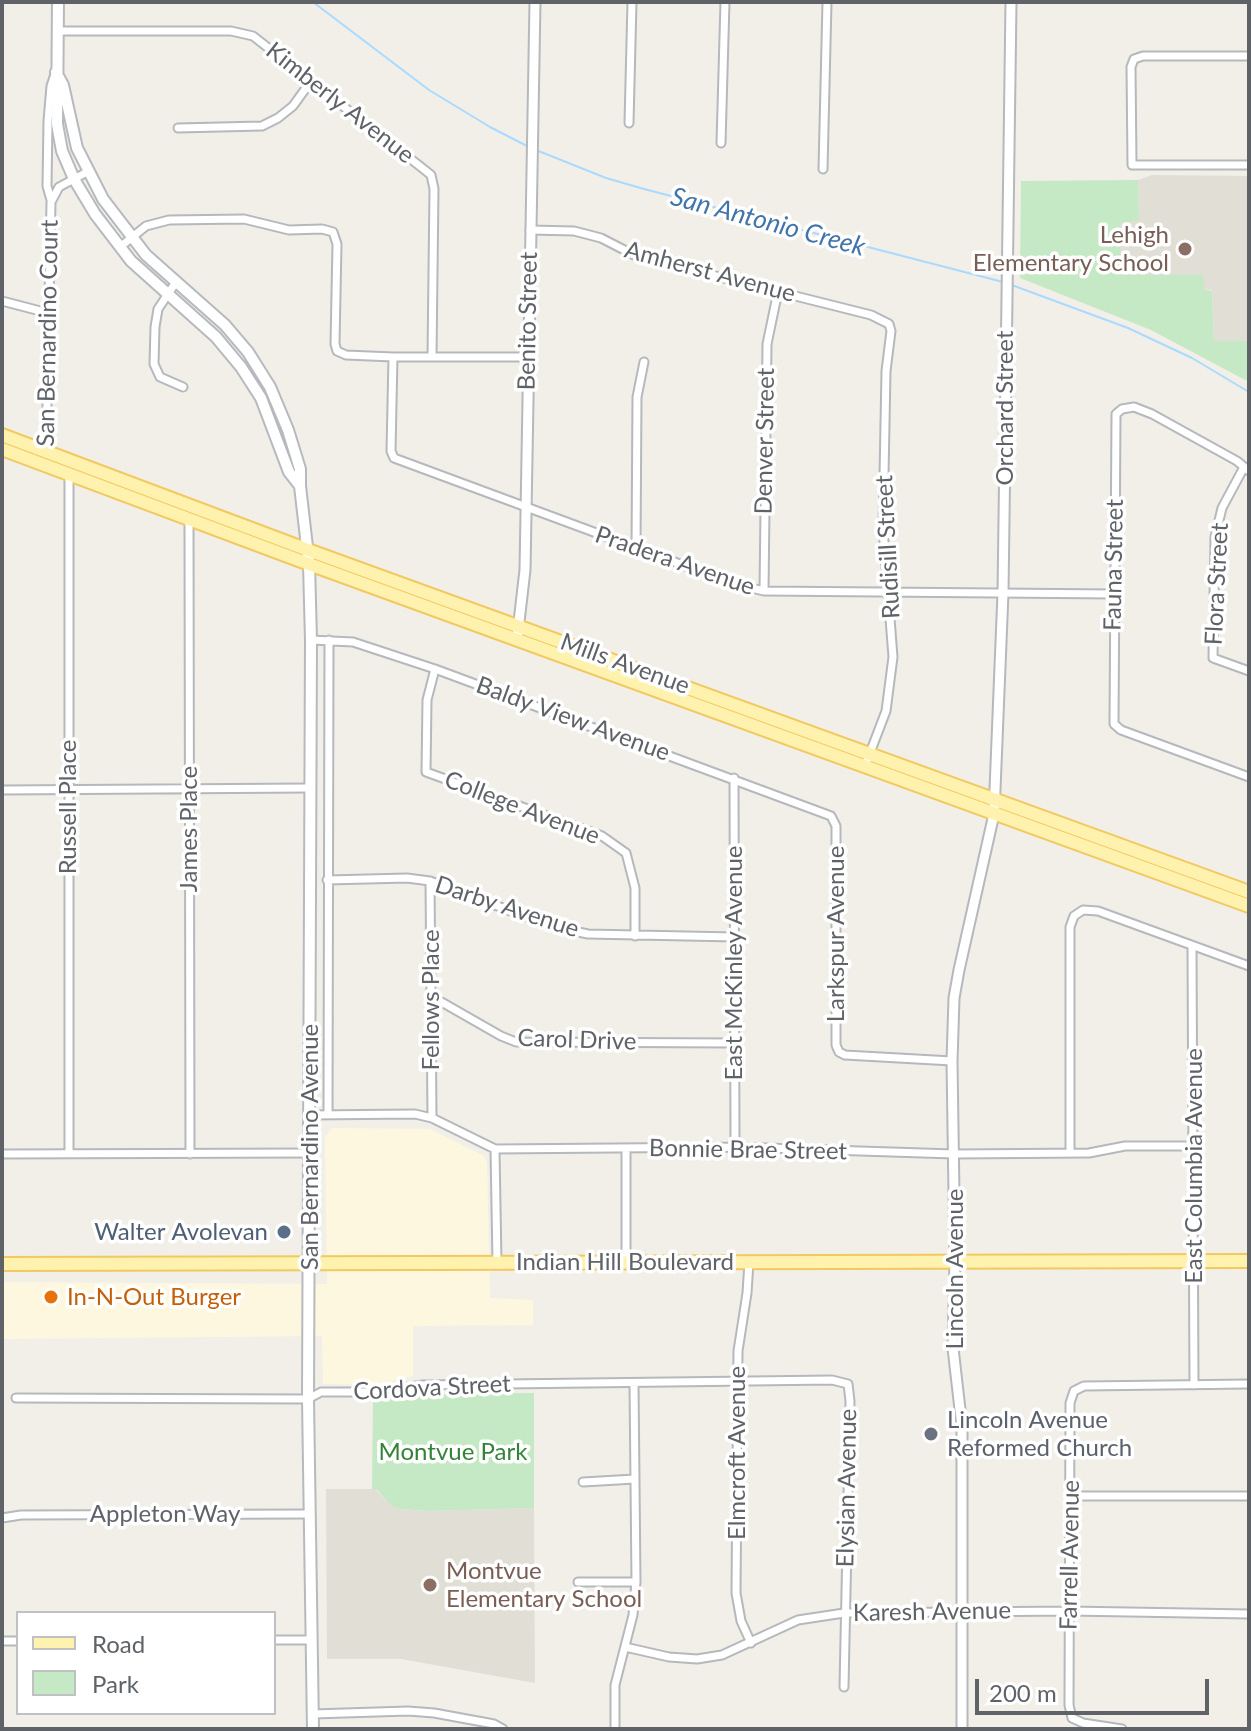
<!DOCTYPE html>
<style>
body{margin:0}
#map{position:relative;width:1251px;height:1731px;overflow:hidden;background:#f1efe8;font-family:Lato,sans-serif}
canvas{display:block}
.frame{position:absolute;inset:0;border:4px solid #5f6368;pointer-events:none}
.legend{position:absolute;left:16px;top:1611px;width:260px;height:104px;box-sizing:border-box;background:#fff;border:2px solid #bfc1c3;margin:0;padding:10px 14px;list-style:none;font-size:24px;color:#5f6368}
.legend li{display:flex;align-items:center;gap:16px;height:40px}
.legend b{width:40px;border:2px solid #bfc1c3}
.scale{position:absolute;left:975px;top:1679px;width:234px;height:36px;box-sizing:border-box;border:4px solid #5f6368;border-top:0;padding-left:10px;font-size:24px;line-height:28px;white-space:nowrap;color:#5f6368;-webkit-text-stroke:6px #fff;paint-order:stroke}
</style>
<div id="map">
<canvas width="1251" height="1731"></canvas>
<div class="frame"></div>
<ul class="legend">
<li><b style="height:10px;background:#fff2af"></b>Road</li>
<li><b style="height:22px;background:#c5e8c5"></b>Park</li>
</ul>
<div class="scale">200 m</div>
</div>
<script>
const c = document.querySelector('canvas').getContext('2d');
c.lineJoin = 'round';
function fill(path, color) { c.fillStyle = color; c.fill(path, 'evenodd'); }
const toPath = rows => new Path2D(rows.map(r => 'M' + r).join(''));
function stroke(path, color, width, dash) { c.strokeStyle = color; c.lineWidth = width; c.lineCap = dash ? 'butt' : 'round'; c.setLineDash(dash || []); c.stroke(path); }
function drawText(font, color, halo, rows, align = 'center') {
  c.font = font + ' Lato,sans-serif'; c.lineWidth = 7; c.setLineDash([]); c.textBaseline = 'middle'; c.strokeStyle = halo; c.fillStyle = color; for (const [text, x, y, turn = 0] of rows) {
    c.save(); c.translate(x, y); c.rotate((+turn || 0) * Math.PI / 180); c.textAlign = isNaN(turn) ? turn : align; if (halo) c.strokeText(text, 0, 0); c.fillText(text, 0, 0); c.restore();
  }
}
const commercial = toPath([
 [332,1128,430,1129,484,1156,487,1163,490,1298,533,1300,533,1325,413,1326,413,1376,378,1385,323,1384,322,1336,2,1339,2,1282,327,1284,325,1137]
]);
const education = toPath([
 [1152,175,1249,176,1249,341,1214,341,1212,290,1120,275,1120,223,1139,221,1138,180],
 [326,1489,375,1489,385,1499,401,1509,427,1511,534,1508,535,1683,401,1659,327,1659]
]);
const green = toPath([
 [1138,180,1139,221,1120,223,1120,275,1203,275,1204,289,1212,291,1214,341,1249,341,1249,382,1151,330,1020,278,1021,181],
 [534,1393,534,1508,427,1511,401,1509,392,1506,377,1490,372,1489,373,1402,417,1394]
]);
const stream = toPath([
 [313,2,429,90,490,127,527,146],
 [536,150,606,178,644,189,1003,282],
 [1009,284,1128,328,1192,358,1249,392]
]);
const minor = toPath([
 [57,31,231,31,253,36,421,167,431,175,434,189,432,356],
 [1249,56,1143,56,1134,59,1131,67,1132,165,1249,165],
 [629,123,632,2],
 [178,128,262,126,278,118,293,106,311,81],
 [721,143,725,2],
 [823,169,827,2],
 [51,200,47,186,48,121,51,86,55,74],
 [530,230,574,231,601,238,636,256,871,315,889,324,891,331,886,371,883,529,893,657,886,711,865,766],
 [120,247,146,226,169,220,244,219,289,230,322,229,333,232,337,244,335,344,337,351,346,355,393,357,528,357],
 [176,282,158,309,155,327,154,364,160,377,183,387],
 [2,301,48,313],
 [393,357,391,451,394,458,734,584,764,591,1114,594],
 [46,454,51,202,59,187,87,172],
 [1244,467,1222,508,1215,537,1213,658,1249,671],
 [1249,471,1237,461,1152,414,1134,407,1122,409,1116,414,1114,724,1121,730,1249,777],
 [189,520,190,1154],
 [636,549,637,397,644,362],
 [764,591,767,344,778,291],
 [311,640,353,642,435,669,831,816,836,826,836,1045,839,1052,845,1055,952,1061],
 [435,669,427,700,426,772,602,836,626,853,635,888,635,936],
 [734,778,735,1147],
 [2,790,309,788],
 [327,880,407,878,430,881,554,927,588,934,735,937],
 [430,881,432,1118],
 [1192,947,1194,1385],
 [431,996,501,1036,516,1042,735,1043],
 [310,1115,415,1114,432,1118,495,1149,735,1147,954,1154,1089,1153,1125,1146,1193,1146],
 [328,1115,329,640],
 [626,1148,626,1262],
 [495,1149,497,1263],
 [1070,1153,1070,927,1074,916,1083,910,1098,911,1249,966],
 [2,1154,310,1153],
 [69,1154,69,472],
 [749,1262,747,1293,738,1351,736,1593,741,1621,751,1643],
 [16,1398,308,1399,321,1392,375,1392,423,1385,832,1380,848,1384,850,1401,844,1687],
 [583,1482,635,1479],
 [1071,1496,1249,1496],
 [2,1518,21,1515,309,1514],
 [578,1582,636,1582],
 [274,1640,311,1640],
 [2,1641,18,1641],
 [625,1647,669,1657,697,1659,722,1655,798,1620,844,1613,1069,1611,1249,1614],
 [313,1714,408,1711,434,1713,494,1724,503,1729],
 [615,1729,615,1685,633,1615,636,1582,634,1383],
 [1122,1729,1083,1723,1072,1718,1069,1705,1070,1403,1074,1391,1084,1386,1249,1384]
]);
const tertiary = toPath([
 [517,639,525,570,535,2],
 [962,1729,962,1427,953,1348,955,1262,952,1061,954,998,959,970,994,814,1003,593,1011,2]
]);
const secondary = toPath([
 [58,2,57,124,62,151,74,179,95,214,131,261,216,337,241,367,261,398,289,472,300,486],
 [56,72,63,85,77,148,103,199,146,255,225,325,248,352,270,387,288,430,300,469,300,486,309,564,311,640,308,1399,313,1729]
]);
const primary = toPath([
 [2,435,308,550,1249,892],
 [2,449,309,564,1249,906],
 [2,1264,1249,1261]
]);
const markers = [
 [1185,249,8,"#8d6e63"],
 [284,1232,8,"#5c6f8a"],
 [51,1297,8,"#e8710a"],
 [931,1434,8,"#6b7280"],
 [430,1585,8,"#8d6e63"]
];
const streetNames = [
 ["Kimberly Avenue",340,103,38],
 ["Amherst Avenue",710,272,15],
 ["Benito Street",528,321,-89],
 ["San Bernardino Court",48,333,-89],
 ["Orchard Street",1005,408,-90],
 ["Denver Street",765,441,-89],
 ["Rudisill Street",888,547,-93],
 ["Pradera Avenue",675,561,19],
 ["Fauna Street",1114,565,-89],
 ["Flora Street",1217,584,-87],
 ["Mills Avenue",625,664,20],
 ["Baldy View Avenue",573,719,20],
 ["Russell Place",68,807,-90],
 ["College Avenue",522,808,21],
 ["James Place",189,829,-90],
 ["Darby Avenue",507,907,18],
 ["Larkspur Avenue",836,934,-90],
 ["East McKinley Avenue",734,963,-90],
 ["Fellows Place",431,1000,-90],
 ["Carol Drive",577,1040,2],
 ["San Bernardino Avenue",310,1147,-90],
 ["Bonnie Brae Street",748,1150,1],
 ["East Columbia Avenue",1194,1166,-90],
 ["Indian Hill Boulevard",625,1262],
 ["Lincoln Avenue",955,1269,-90],
 ["Cordova Street",432,1388,-3],
 ["Elmcroft Avenue",737,1453,-90],
 ["Elysian Avenue",847,1488,-89],
 ["Appleton Way",165,1514],
 ["Farrell Avenue",1070,1555,-89],
 ["Karesh Avenue",932,1612,-1]
];
const educationNames = [
 ["Lehigh",1169,235],
 ["Elementary School",1169,263],
 ["Montvue",446,1571,"left"],
 ["Elementary School",446,1599,"left"]
];
const serviceNames = [
 ["Walter Avolevan",268,1232]
];
const foodNames = [
 ["In-N-Out Burger",67,1297]
];
const worshipNames = [
 ["Lincoln Avenue",947,1420],
 ["Reformed Church",947,1448]
];
const parkNames = [
 ["Montvue Park",453,1452]
];
const waterNames = [
 ["San Antonio Creek",768,222,15]
];
fill(commercial, '#fef7e0');
fill(education, '#e1ded6');
fill(green, '#c5e8c5');
stroke(stream, '#aadaff', 2);
stroke(minor, '#b5b8bc', 11);
stroke(tertiary, '#b5b8bc', 13);
stroke(secondary, '#b6babf', 14);
stroke(primary, '#f2c960', 16);
stroke(minor, '#fff', 7);
stroke(tertiary, '#fff', 9);
stroke(secondary, '#fff', 10);
stroke(primary, '#fff2af', 12);
for (const [x, y, r, color] of markers) { const dot = new Path2D(); dot.arc(x, y, r, 0, 2 * Math.PI); c.fillStyle = color; c.fill(dot); stroke(dot, '#fff', 3); }
drawText('24px', '#5f6368', '#fff', streetNames);
drawText('24px', '#785e54', '#fff', educationNames, 'right');
drawText('24px', '#4e5e75', '#fff', serviceNames, 'right');
drawText('24px', '#c56008', '#fff', foodNames, 'left');
drawText('24px', '#5b616d', '#fff', worshipNames, 'left');
drawText('24px', '#348238', '#fff', parkNames);
drawText('italic 26px', '#4174aa', '#fff', waterNames);
</script>
